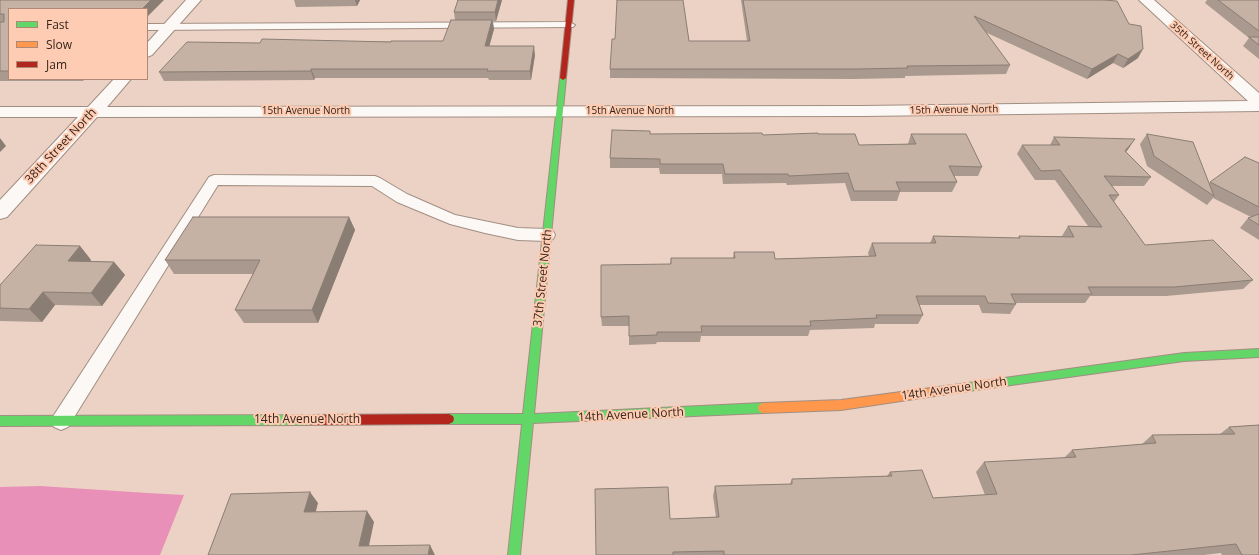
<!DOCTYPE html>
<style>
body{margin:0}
#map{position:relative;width:1259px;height:555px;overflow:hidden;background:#ecd2c4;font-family:"Open Sans",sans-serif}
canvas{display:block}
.legend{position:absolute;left:8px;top:8px;width:140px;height:72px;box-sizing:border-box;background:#fdccb3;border:1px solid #ae8976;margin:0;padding:5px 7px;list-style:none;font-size:12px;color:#37251b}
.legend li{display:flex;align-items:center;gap:8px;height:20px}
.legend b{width:20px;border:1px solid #ae8976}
</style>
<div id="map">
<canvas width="1259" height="555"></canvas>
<ul class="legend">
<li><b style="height:5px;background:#63d668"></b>Fast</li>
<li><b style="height:5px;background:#ff974d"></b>Slow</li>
<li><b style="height:5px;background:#b3261e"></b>Jam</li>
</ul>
</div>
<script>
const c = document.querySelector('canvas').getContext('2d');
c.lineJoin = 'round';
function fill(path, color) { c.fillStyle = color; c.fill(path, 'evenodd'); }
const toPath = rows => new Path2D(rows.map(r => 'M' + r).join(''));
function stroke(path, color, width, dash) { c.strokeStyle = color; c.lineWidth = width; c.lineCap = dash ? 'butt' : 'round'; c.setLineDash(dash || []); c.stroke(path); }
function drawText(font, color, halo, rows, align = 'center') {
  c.font = font + ' "Open Sans",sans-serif'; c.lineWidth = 4; c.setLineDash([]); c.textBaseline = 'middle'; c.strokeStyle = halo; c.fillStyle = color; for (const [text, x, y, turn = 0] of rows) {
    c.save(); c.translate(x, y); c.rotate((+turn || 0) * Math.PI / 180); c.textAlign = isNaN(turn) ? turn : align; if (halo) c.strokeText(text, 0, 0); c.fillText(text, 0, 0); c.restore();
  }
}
const water = toPath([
 [40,486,148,493,184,495,160,555,0,555,0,487]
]);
const lane = toPath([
 [569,22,575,25,573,27,147,30,147,24,569,22],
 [214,175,375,176,380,178,407,194,455,215,518,228,547,229,553,231,555,235,553,239,547,241,518,240,485,233,450,224,397,202,372,186,218,185,68,427,61,430,54,427,51,421,54,415,209,177,214,175]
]);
const street = toPath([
 [186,0,201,0,152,55,147,57,147,43,186,0],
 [1139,0,1154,0,1259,93,1259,111,863,116,97,117,7,217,0,219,0,200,78,117,0,117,0,107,88,107,114,79,131,79,107,107,863,106,1248,101,1139,0]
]);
const fast = toPath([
 [563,76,566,78,534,414,763,403,767,405,768,408,767,411,763,413,533,423,520,555,508,555,522,424,449,424,445,422,444,419,445,416,449,414,523,414,560,78,563,76],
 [1259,349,1259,357,1184,361,961,392,957,391,956,388,957,385,961,384,1184,353,1259,349],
 [310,415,314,417,315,420,314,423,310,425,0,426,0,416,310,415]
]);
const slow = toPath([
 [961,384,965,385,966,388,965,391,961,392,841,410,763,413,759,411,758,408,759,405,763,403,841,400,961,384]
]);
const jam = toPath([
 [568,0,574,0,566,78,563,80,560,78,568,0],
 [449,414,453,416,454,419,453,422,449,424,310,425,306,423,305,420,306,417,310,415,449,414]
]);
const wall = toPath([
 [0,0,9,9,9,79,85,79,83,81,0,81],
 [294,0,360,0,357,6,296,7],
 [458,0,502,0,496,21,493,21,494,29,489,46,535,55,531,80,489,80,488,78,315,78,314,80,164,81,159,72,260,43,443,41,455,20,454,12],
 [741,0,1103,0,1138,58,1123,68,1113,63,1087,79,985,32,1010,65,1006,74,905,76,905,78,853,79,610,78,610,69,689,41,747,41],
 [1207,0,1259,0,1259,59,1243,46,1249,38,1205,3],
 [650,134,763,135,818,134,859,145,908,144,911,134,982,167,978,176,954,176,957,182,952,192,900,192,897,201,851,201,845,183,787,185,786,183,723,184,722,174,660,174,659,168,610,168,610,158],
 [1147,134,1209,183,1259,163,1259,240,1240,228,1248,218,1251,217,1213,198,1207,205,1147,166,1140,144],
 [1054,137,1129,148,1126,152,1151,177,1144,186,1112,186,1119,195,1114,202,1145,245,1253,280,1243,289,1166,296,1090,296,1085,303,1016,303,1016,304,1010,314,982,313,979,305,919,305,923,315,918,324,875,324,874,328,810,330,808,336,701,336,700,342,657,342,656,344,629,345,629,326,602,326,601,317,670,264,671,258,733,258,734,252,775,259,869,256,868,253,872,243,930,243,933,236,1018,238,1019,236,1062,236,1068,226,1088,226,1055,180,1035,180,1017,154,1022,145,1050,145],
 [349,217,355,230,318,323,244,323,235,310,253,274,174,274,165,260],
 [80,246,91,260,90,261,114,262,125,275,102,306,55,305,42,322,0,321,0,308],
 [1259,425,1259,555,1222,555,1221,553,1204,555,596,555,670,519,716,517,713,496,715,486,790,484,792,479,887,476,890,472,933,498,985,495,976,472,984,462,1064,458,1072,450,1142,444,1152,435,1220,434,1229,427]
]);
const shadedWall = toPath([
 [151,0,164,0,147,17,147,9,142,9],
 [355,0,360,0,357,6],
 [498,0,502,0,496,21,495,12],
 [492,20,494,29,487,55,485,46],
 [534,46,535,55,531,80,530,71],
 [1143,49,1138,58,1123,68,1128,59],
 [1118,54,1113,63,1087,79,1092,69],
 [311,69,315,78,314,80,311,71],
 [0,138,6,146,0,152],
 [1135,139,1129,148,1119,160,1125,151],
 [349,217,355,230,318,323,312,310],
 [80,246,91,260,80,274,68,261],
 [114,262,125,275,102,306,91,293],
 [43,292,55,305,42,322,29,309],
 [310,492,318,503,313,523,304,512],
 [367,511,374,522,367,555,359,546],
 [430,545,435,555,428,555]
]);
const building = toPath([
 [0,0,151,0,142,9,9,9,9,71,0,71,0,22,4,22,4,14,0,14,0,0],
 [458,0,498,0,495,12,454,12,458,0],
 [617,0,683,0,689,41,750,41,743,0,1103,0,1117,1,1129,24,1141,26,1143,49,1128,59,1118,54,1092,69,974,16,1010,65,907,66,908,68,856,69,610,69,612,39,615,39,617,0],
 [1218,0,1259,0,1259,31,1218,0],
 [451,20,492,20,485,46,534,46,530,71,487,71,488,69,311,69,311,71,159,72,187,42,260,43,262,39,391,42,391,41,443,41,451,20],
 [1249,37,1259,37,1259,45,1249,37],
 [612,130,650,131,650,134,762,133,763,135,818,133,818,134,855,134,859,145,916,144,911,134,966,134,982,167,949,166,957,182,896,182,900,191,854,191,848,173,789,176,788,174,725,174,723,164,660,164,660,159,610,158,612,130],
 [1147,134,1193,142,1214,196,1154,156,1147,134],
 [1054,137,1135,139,1125,151,1151,177,1104,176,1119,195,1109,195,1145,245,1213,240,1253,280,1174,287,1088,287,1092,294,1011,294,1016,304,988,303,985,296,916,296,923,315,876,315,877,318,810,321,811,326,701,326,702,332,657,332,657,335,629,336,629,316,601,317,601,265,671,264,671,258,735,258,734,252,774,252,775,259,876,256,872,243,936,243,933,236,1020,238,1019,236,1074,237,1068,226,1102,227,1060,170,1041,171,1022,145,1060,145,1054,137],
 [1245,157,1259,163,1259,207,1210,182,1245,157],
 [1259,214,1259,225,1248,218,1259,214],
 [193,217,349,217,312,310,235,310,260,260,165,260,193,217],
 [36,245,80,246,68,261,114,262,91,293,43,292,29,309,0,308,0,285,36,245],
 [1259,425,1259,555,1242,555,1236,544,1131,555,724,555,724,551,673,552,673,555,596,555,595,489,668,487,670,519,719,517,715,486,792,484,792,479,892,476,890,472,922,470,933,498,997,494,984,462,1076,457,1072,450,1156,443,1152,435,1235,434,1229,427,1259,425],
 [310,492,304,512,367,511,359,546,430,545,428,555,208,555,231,494,310,492]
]);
const farStreetnames = [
 ["35th Street North",1202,51,42],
 ["15th Avenue North",954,110,-1],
 ["15th Avenue North",306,111],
 ["15th Avenue North",630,111]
];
const streetNames = [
 ["38th Street North",61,146,-47],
 ["37th Street North",543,278,-84],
 ["14th Avenue North",954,389,-8],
 ["14th Avenue North",631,415,-3],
 ["14th Avenue North",307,420]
];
fill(water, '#e890b7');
stroke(lane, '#a18e83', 2);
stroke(street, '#a18e83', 2);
stroke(fast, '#a18e83', 2);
stroke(slow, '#a18e83', 2);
stroke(jam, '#a18e83', 2);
fill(lane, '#fcf8f6');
fill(street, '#fcf8f6');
fill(fast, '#63d668');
fill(slow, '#ff974d');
fill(jam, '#b3261e');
fill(wall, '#a9998e');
fill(shadedWall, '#8a7d74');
fill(building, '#c5b2a5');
stroke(building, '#8a7d74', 1);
drawText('10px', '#37251b', '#fdccb3', farStreetnames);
drawText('12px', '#37251b', '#fdccb3', streetNames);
</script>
